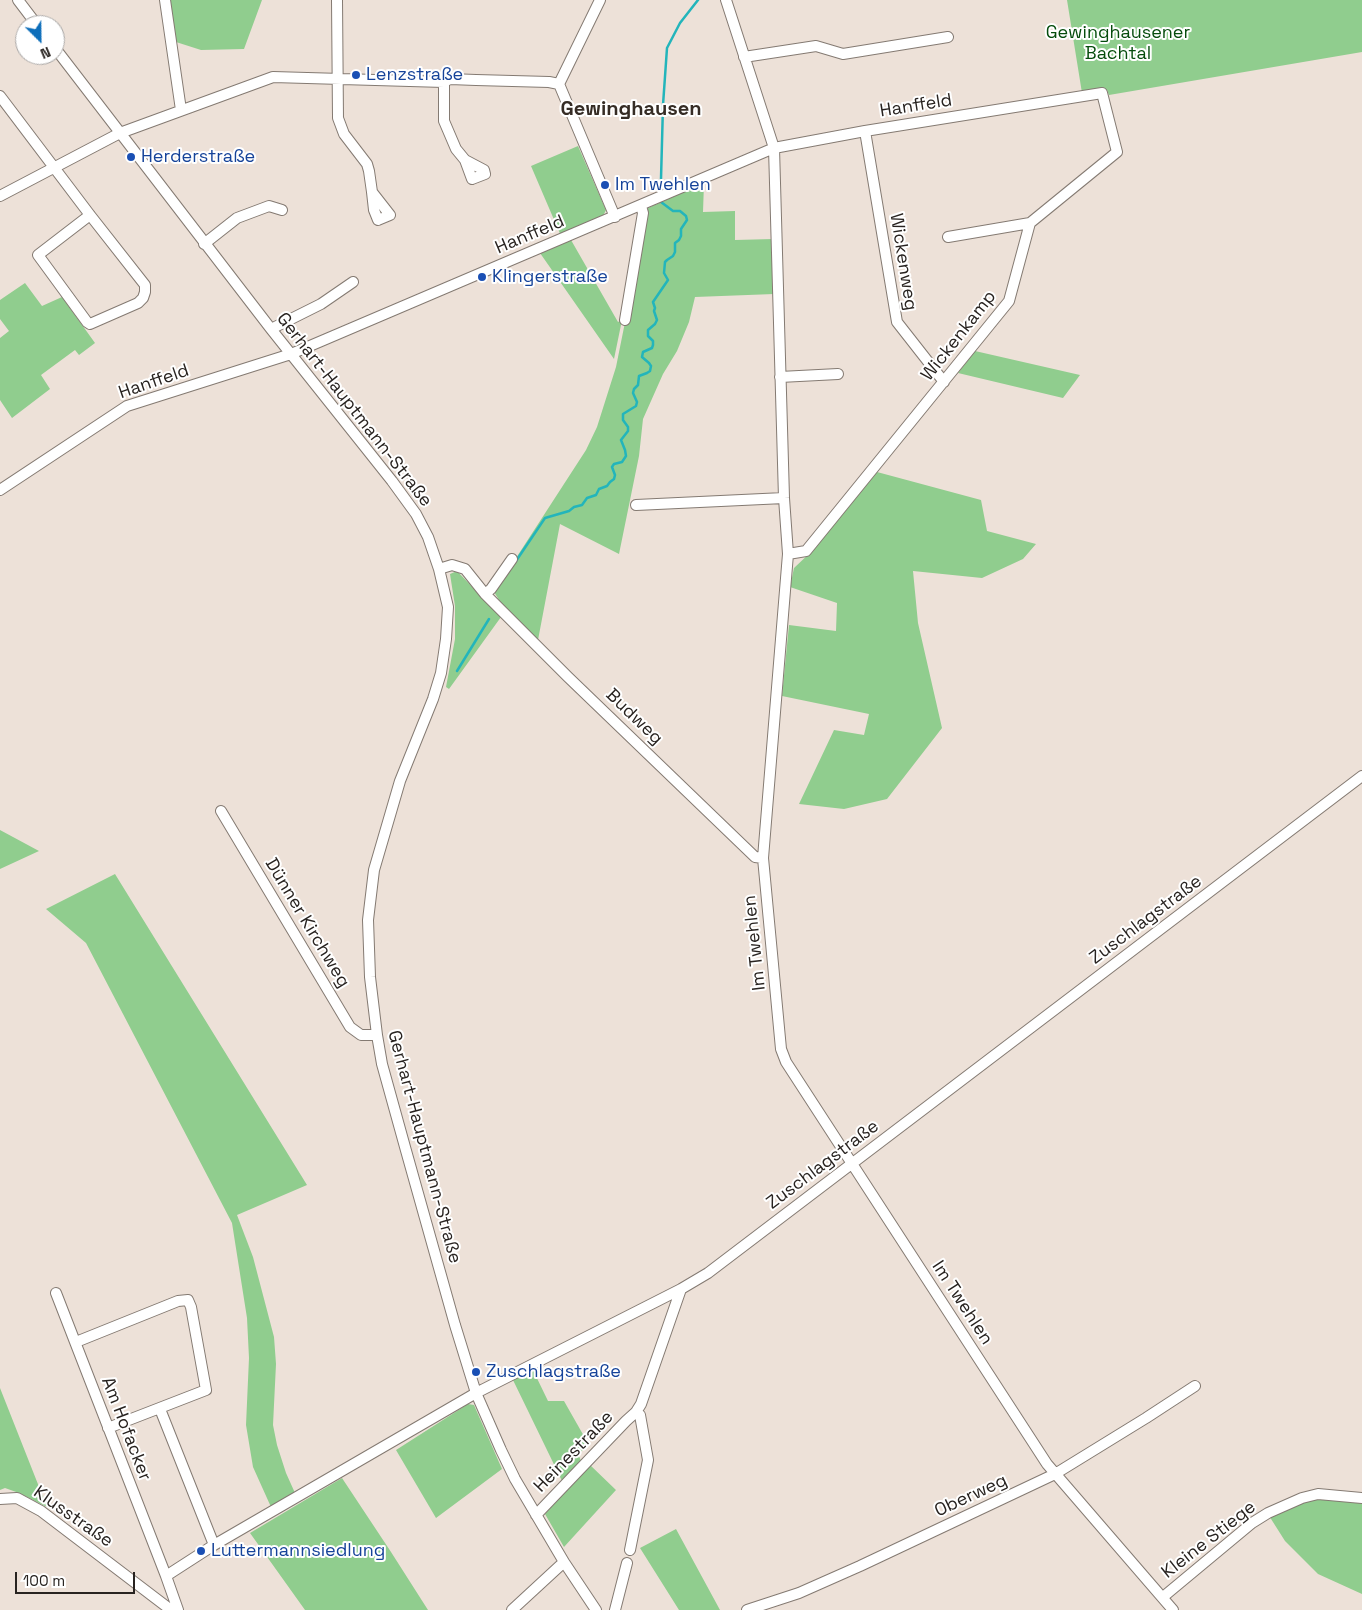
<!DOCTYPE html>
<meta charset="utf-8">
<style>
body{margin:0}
#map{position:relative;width:1362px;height:1610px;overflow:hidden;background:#ede1d8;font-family:"Space Grotesk",sans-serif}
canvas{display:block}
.north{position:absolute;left:15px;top:15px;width:50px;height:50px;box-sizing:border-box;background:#fff;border:1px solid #a9a7a6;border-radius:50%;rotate:157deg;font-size:14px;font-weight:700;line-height:20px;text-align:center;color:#282320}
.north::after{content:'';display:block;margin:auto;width:18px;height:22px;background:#0d6eba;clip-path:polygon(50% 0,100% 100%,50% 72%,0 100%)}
.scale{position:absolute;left:15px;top:1572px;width:120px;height:22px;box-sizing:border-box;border:2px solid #282320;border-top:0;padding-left:6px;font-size:15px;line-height:18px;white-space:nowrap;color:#282320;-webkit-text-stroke:4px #fff;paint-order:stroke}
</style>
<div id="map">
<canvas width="1362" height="1610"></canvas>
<div class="north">N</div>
<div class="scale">100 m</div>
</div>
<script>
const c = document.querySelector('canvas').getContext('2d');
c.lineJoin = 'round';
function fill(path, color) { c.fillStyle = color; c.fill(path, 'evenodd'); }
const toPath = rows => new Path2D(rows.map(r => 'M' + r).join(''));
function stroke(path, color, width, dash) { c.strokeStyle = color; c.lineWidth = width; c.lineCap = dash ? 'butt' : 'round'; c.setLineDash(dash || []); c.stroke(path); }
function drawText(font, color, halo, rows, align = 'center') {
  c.font = font + ' "Space Grotesk",sans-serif'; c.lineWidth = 4; c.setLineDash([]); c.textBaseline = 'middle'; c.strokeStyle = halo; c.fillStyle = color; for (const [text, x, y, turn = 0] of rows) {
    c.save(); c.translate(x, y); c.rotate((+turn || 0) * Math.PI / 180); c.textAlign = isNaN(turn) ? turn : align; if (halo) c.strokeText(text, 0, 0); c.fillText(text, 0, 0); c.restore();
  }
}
const green = toPath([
 [170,0,262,0,244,49,201,50,176,42],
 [1067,0,1362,0,1362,52,1109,95,1107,90,1082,93],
 [578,146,606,210,603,216,561,236,531,166],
 [704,183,703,212,735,211,735,240,773,239,774,294,695,297,689,322,677,351,663,374,643,419,639,456,619,554,560,524,538,640,501,603,494,592,586,450,597,427,616,367,648,208],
 [571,240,618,322,622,320,614,359,540,253],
 [25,283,42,306,62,297,95,343,79,355,75,350,41,375,50,389,12,418,0,400,0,338,9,331,0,319,0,300],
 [975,351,1080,375,1063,398,958,373],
 [877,472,981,500,987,531,1036,544,1023,559,982,578,913,571,918,623,942,728,887,799,844,809,799,804,834,730,864,735,869,714,782,696,789,625,836,631,837,603,790,587,794,568,812,551],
 [457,571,501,617,449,689,446,687,455,639,455,606,450,574],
 [0,830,39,851,0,869],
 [115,874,307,1185,237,1215,253,1257,274,1337,276,1364,273,1425,277,1445,286,1473,295,1493,271,1507,253,1467,246,1425,249,1358,247,1318,232,1223,86,943,46,909],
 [533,1370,548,1401,564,1401,589,1445,578,1454,582,1463,563,1483,513,1380],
 [0,1388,47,1507,19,1493,5,1488,0,1490],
 [468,1404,474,1405,502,1469,436,1518,396,1450],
 [589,1464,616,1490,564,1547,545,1514],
 [342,1478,391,1552,428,1610,305,1610,250,1533],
 [1362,1495,1362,1594,1318,1574,1285,1541,1266,1511,1300,1496],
 [676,1529,720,1610,679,1610,640,1548]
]);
const stream = toPath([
 [665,192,661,179,663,105,667,48,680,23,698,0],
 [516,561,545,518,569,511,574,507,582,505,587,498,596,495,599,489,607,486,610,482,614,479,615,475,612,467,614,464,622,462,626,456,625,450,621,440,628,431,628,427,623,420,623,414,636,406,637,402,633,393,634,389,638,385,639,376,647,373,650,371,651,366,649,363,642,357,643,352,652,348,653,345,653,341,648,336,648,330,655,324,657,320,654,311,655,308,653,302,668,280,664,273,665,262,667,260,673,256,675,252,675,243,679,240,681,236,681,229,687,220,686,216,680,211,673,211,661,202],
 [457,671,489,619]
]);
const minor = toPath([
 [18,0,37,25],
 [165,0,181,110],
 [337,0,338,118,344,134,367,164,369,171,372,192,374,210,378,220,390,215,372,192],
 [600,0,559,84,615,217],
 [726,0,774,148,784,498,788,554,763,858,781,1049,786,1062,1047,1464,1173,1610],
 [55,48,271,329,392,481,416,514,428,537,439,569,448,607,446,639,441,673,433,699,400,781,374,870,368,920,370,977,377,1035,382,1064,405,1147,455,1325,476,1393,501,1450,515,1479,564,1562,596,1610],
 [744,57,816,46,843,54,948,37],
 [444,82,444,121,456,149,465,160,472,179,485,174,484,170,465,160],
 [0,96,90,215,145,285,145,292,143,298,138,303,90,324,87,322,38,255,90,215],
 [865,131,897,322,944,382],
 [0,196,120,133,273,77,444,82,450,79,476,80,549,82,559,84],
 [948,237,1030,223],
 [204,244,237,218,269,206,282,210],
 [625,320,643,213,641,206],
 [271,329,321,304,353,282],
 [780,377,838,374],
 [0,490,127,406,291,354,774,148,865,131,1102,93,1117,152,1030,223,1009,301,806,551,788,554],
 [636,505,784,498],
 [439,569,452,565,465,569,485,594,568,677,755,857,763,858],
 [485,594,491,589,512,559],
 [221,811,350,1027,361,1035,377,1035],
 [56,1293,166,1576],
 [76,1342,178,1301,188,1300,191,1307,206,1390,108,1428],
 [160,1409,214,1545],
 [0,1499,17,1498,41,1511,171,1610],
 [536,1515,626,1421,636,1412,641,1404,681,1289],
 [630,1550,648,1460,640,1415,636,1412],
 [1163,1597,1252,1523,1268,1513,1302,1498,1318,1494,1362,1498],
 [178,1610,166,1576,214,1545,476,1393,681,1289,708,1273,1362,776],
 [512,1610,564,1562],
 [615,1610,627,1563],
 [747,1610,799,1593,860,1566,1055,1474,1146,1418,1195,1386]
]);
const markers = [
 [356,75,5,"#1a4fb4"],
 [131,157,5,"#1a4fb4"],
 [605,185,5,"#1a4fb4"],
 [482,277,5,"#1a4fb4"],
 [476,1372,5,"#1a4fb4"],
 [201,1551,5,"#1a4fb4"]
];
const parkNames = [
 ["Gewinghausener",1118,33],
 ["Bachtal",1118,54]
];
const transitNames = [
 ["Lenzstraße",366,75],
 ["Herderstraße",141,157],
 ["Im Twehlen",615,185],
 ["Klingerstraße",492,277],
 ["Zuschlagstraße",486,1372],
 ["Luttermannsiedlung",211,1551]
];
const streetNames = [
 ["Hanffeld",916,106,-9],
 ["Hanffeld",530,235,-23],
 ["Wickenweg",903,262,81],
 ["Wickenkamp",959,336,-52],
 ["Hanffeld",154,382,-19],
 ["Gerhart-Hauptmann-Straße",354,410,52],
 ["Budweg",634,717,44],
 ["Zuschlagstraße",1146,920,-37],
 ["Dünner Kirchweg",307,923,59],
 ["Im Twehlen",755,943,-96],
 ["Gerhart-Hauptmann-Straße",424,1147,75],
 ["Zuschlagstraße",823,1165,-37],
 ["Im Twehlen",962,1303,57],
 ["Am Hofacker",126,1429,69],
 ["Heinestraße",574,1452,-46],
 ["Oberweg",971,1496,-25],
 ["Klusstraße",73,1517,35],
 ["Kleine Stiege",1209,1540,-38]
];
const quarterNames = [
 ["Gewinghausen",631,110]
];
fill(green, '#90cd8e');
stroke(stream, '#23b5bb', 2.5);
stroke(minor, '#847a72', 12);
stroke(minor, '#fff', 10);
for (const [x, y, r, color] of markers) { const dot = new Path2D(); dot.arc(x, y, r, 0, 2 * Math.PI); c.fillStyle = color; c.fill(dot); stroke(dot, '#fff', 2); }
drawText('18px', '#054c0c', '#fff', parkNames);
drawText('18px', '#164399', '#fff', transitNames, 'left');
drawText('18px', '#282320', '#fff', streetNames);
drawText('bold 20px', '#352c25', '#fff', quarterNames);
</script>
